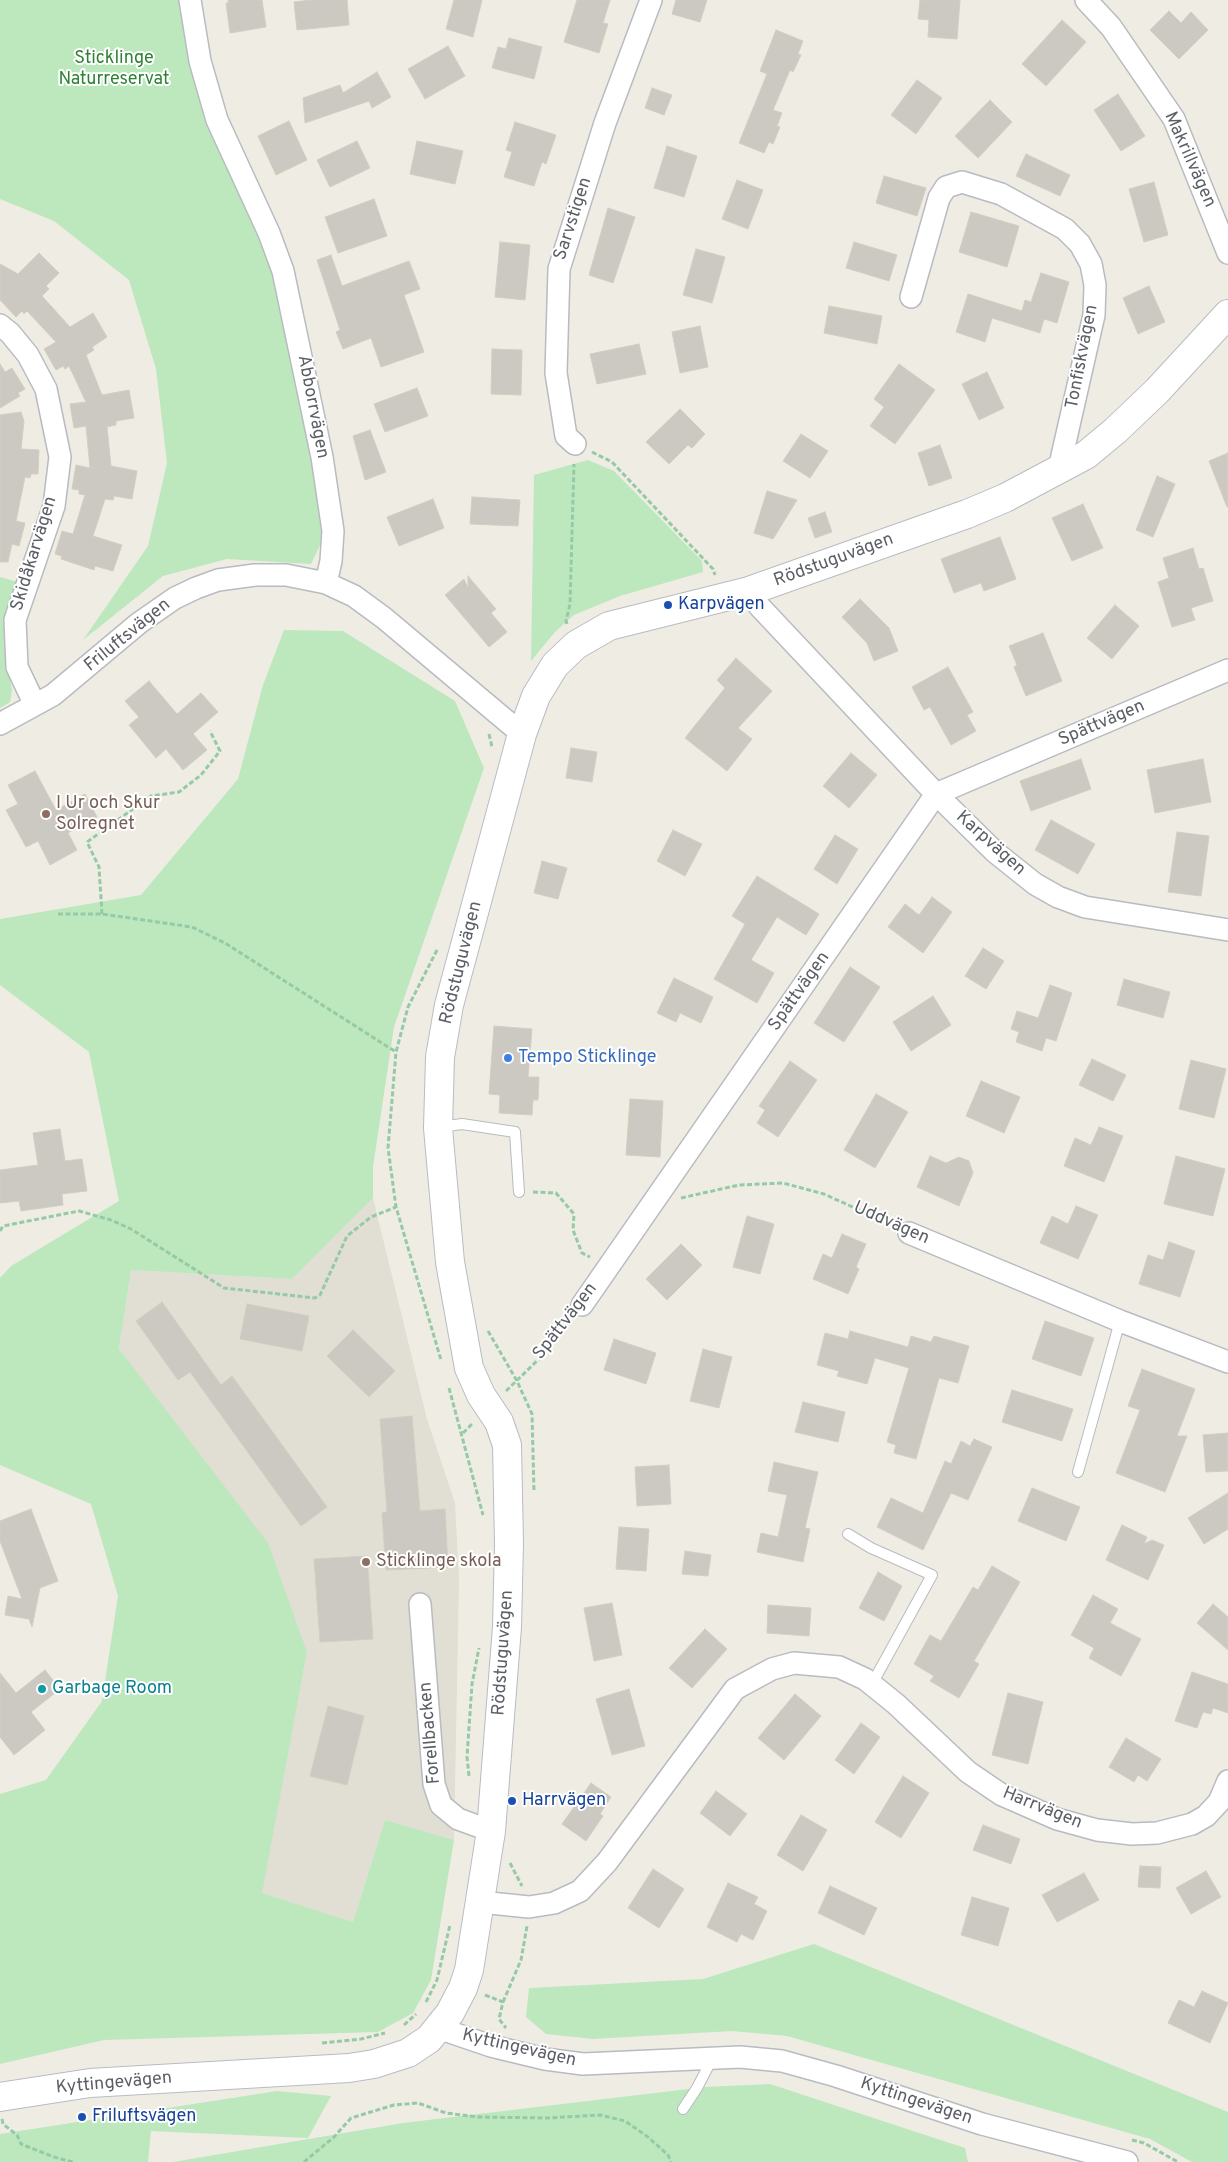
<!DOCTYPE html>
<meta charset="utf-8">
<style>
body{margin:0}
canvas{display:block;background:#efece3}
</style>
<canvas width="1228" height="2162"></canvas>
<script>
const c = document.querySelector('canvas').getContext('2d');
c.lineJoin = 'round';
function fill(path, color) { c.fillStyle = color; c.fill(path, 'evenodd'); }
const toPath = rows => new Path2D(rows.map(r => 'M' + r).join(''));
function stroke(path, color, width, dash) { c.strokeStyle = color; c.lineWidth = width; c.lineCap = dash ? 'butt' : 'round'; c.setLineDash(dash || []); c.stroke(path); }
function drawText(font, color, halo, rows, align = 'center') {
  c.font = font + ' Overpass,sans-serif'; c.lineWidth = 4; c.setLineDash([]); c.textBaseline = 'middle'; c.strokeStyle = halo; c.fillStyle = color; for (const [text, x, y, turn = 0] of rows) {
    c.save(); c.translate(x, y); c.rotate((+turn || 0) * Math.PI / 180); c.textAlign = isNaN(turn) ? turn : align; if (halo) c.strokeText(text, 0, 0); c.fillText(text, 0, 0); c.restore();
  }
}
const education = toPath([
 [373,1198,427,1419,455,1503,459,1580,454,1840,385,1820,353,1922,261,1893,307,1652,119,1349,131,1270,292,1279]
]);
const green = toPath([
 [0,0,179,0,186,48,212,134,256,224,277,283,311,457,321,531,321,543,311,564,227,559,163,576,83,640,148,546,167,463,156,369,129,280,54,221,0,199],
 [588,460,614,471,702,561,703,572,620,596,574,615,555,632,531,661,534,475],
 [0,577,18,582,7,664,12,690,10,702,0,708],
 [284,630,343,631,455,701,484,768,394,1027,373,1167,373,1198,292,1279,131,1270,119,1349,268,1543,307,1652,262,1893,353,1922,385,1820,454,1840,431,1980,413,2013,378,2032,104,2040,0,2064,0,1794,46,1780,102,1701,118,1596,91,1504,0,1465,0,1278,11,1266,119,1201,89,1052,0,985,0,919,141,895,238,779,263,685],
 [814,1944,1228,2112,1228,2162,1192,2162,1150,2139,787,2036,732,2031,593,2039,546,2034,526,2017,529,1988,703,1979],
 [770,2084,965,2148,968,2162,173,2162,403,2123,705,2087],
 [277,2091,331,2096,308,2138,151,2131,148,2162,0,2162,0,2134]
]);
const building = toPath([
 [228,0,262,0,266,27,230,33,226,3,229,3,228,0],
 [311,0,347,0,349,25,297,30,294,2,311,0],
 [454,0,482,0,473,37,446,29,454,0],
 [577,0,610,0,603,23,608,24,599,53,564,42,577,0],
 [676,0,707,0,700,22,672,14,676,0],
 [920,0,960,0,957,39,928,37,929,20,918,19,920,0],
 [1169,11,1181,23,1191,12,1208,30,1179,59,1150,30,1169,11],
 [1062,20,1086,42,1046,86,1022,64,1062,20],
 [776,30,803,41,798,54,801,55,793,72,790,70,773,110,782,113,777,126,780,127,773,144,769,142,764,153,739,143,767,74,760,71,776,30],
 [509,38,542,47,534,79,492,68,498,47,506,49,509,38],
 [448,46,465,76,425,99,408,69,448,46],
 [377,72,391,97,372,108,369,101,305,123,303,98,340,85,343,93,377,72],
 [917,80,942,98,916,134,891,115,917,80],
 [652,88,672,95,664,115,645,108,652,88],
 [1118,94,1145,136,1121,151,1094,110,1118,94],
 [990,100,1012,122,978,158,955,136,990,100],
 [289,121,307,160,276,175,258,136,289,121],
 [515,122,556,135,546,164,542,162,534,186,504,177,512,152,506,150,515,122],
 [357,141,370,168,330,187,317,160,357,141],
 [417,141,463,151,455,184,410,174,417,141],
 [667,146,697,156,684,197,654,188,667,146],
 [1026,154,1070,175,1060,196,1016,176,1026,154],
 [884,176,926,188,917,216,876,203,884,176],
 [737,180,763,190,748,229,722,219,737,180],
 [1154,182,1168,235,1144,242,1129,189,1154,182],
 [374,199,387,236,338,253,325,217,374,199],
 [608,208,635,217,613,283,589,275,608,208],
 [971,212,1019,226,1007,267,959,252,971,212],
 [500,242,530,245,525,300,495,297,500,242],
 [854,242,897,255,889,281,846,268,854,242],
 [696,249,725,257,712,303,683,295,696,249],
 [39,253,59,273,46,286,49,289,42,296,70,327,93,313,107,337,92,347,94,350,86,355,102,395,129,390,134,418,116,421,116,425,107,427,111,466,137,471,132,499,114,496,113,500,105,499,93,536,122,545,113,571,95,566,94,570,61,559,62,556,55,554,62,531,73,534,85,495,79,494,79,490,72,489,76,465,90,468,86,426,74,428,70,404,86,402,69,366,65,369,63,366,56,370,44,349,56,342,27,311,24,314,22,311,16,317,0,300,0,264,18,274,39,253],
 [331,255,342,286,409,261,420,289,404,295,424,352,381,367,371,338,343,349,336,332,340,330,317,260,331,255],
 [1041,273,1069,282,1057,323,1044,319,1040,333,992,318,985,342,956,332,968,294,1022,311,1025,300,1031,302,1041,273],
 [1149,286,1165,322,1138,334,1123,298,1149,286],
 [829,306,882,316,877,344,824,333,829,306],
 [700,326,708,367,680,373,672,332,700,326],
 [639,344,646,374,597,384,590,354,639,344],
 [492,349,522,350,521,395,491,394,492,349],
 [0,364,5,372,12,368,25,389,18,393,20,396,0,408,0,364],
 [899,364,935,390,895,444,870,426,884,407,874,399,899,364],
 [987,372,1004,408,979,420,962,384,987,372],
 [417,388,428,416,385,432,374,404,417,388],
 [680,409,705,434,692,448,688,445,669,464,646,442,680,409],
 [21,412,24,421,21,449,39,450,38,474,31,474,30,478,25,477,16,521,25,523,19,546,12,544,8,562,0,562,0,415,21,412],
 [370,430,386,472,365,480,353,436,370,430],
 [801,434,828,451,810,478,783,461,801,434],
 [940,445,952,478,929,486,918,453,940,445],
 [1228,453,1228,507,1227,507,1209,461,1228,453],
 [1157,476,1175,484,1153,537,1136,530,1157,476],
 [767,491,797,500,773,539,754,533,767,491],
 [472,497,520,500,518,526,470,524,472,497],
 [433,499,444,528,399,546,387,517,433,499],
 [1083,504,1103,548,1072,561,1052,518,1083,504],
 [825,512,832,532,815,538,808,518,825,512],
 [1000,537,1016,579,984,591,981,583,954,593,941,559,1000,537],
 [1193,548,1199,569,1203,568,1213,601,1191,608,1195,620,1172,627,1158,582,1169,578,1163,558,1193,548],
 [468,576,496,609,491,613,507,632,489,647,445,595,464,579,468,588,468,576],
 [860,599,889,628,898,651,874,661,867,643,842,617,860,599],
 [1115,605,1139,626,1112,659,1087,638,1115,605],
 [1043,633,1062,681,1026,696,1014,667,1017,665,1009,646,1043,633],
 [736,658,772,691,738,728,752,739,727,771,685,738,725,688,717,680,736,658],
 [948,667,973,712,967,715,976,731,951,745,930,707,924,710,912,687,948,667],
 [149,681,177,714,201,693,218,712,193,734,207,750,183,770,166,749,156,758,129,725,139,717,125,701,149,681],
 [571,748,597,752,592,782,566,778,571,748],
 [851,753,877,775,849,808,823,786,851,753],
 [1081,759,1091,789,1031,811,1020,781,1081,759],
 [1203,759,1211,802,1155,813,1147,770,1203,759],
 [35,771,56,810,85,794,97,817,68,833,77,850,50,865,38,841,26,847,6,810,18,804,8,785,35,771],
 [1051,820,1095,844,1078,874,1035,850,1051,820],
 [673,830,702,844,685,876,657,861,673,830],
 [1177,832,1209,836,1201,896,1168,892,1177,832],
 [835,835,858,849,837,884,814,869,835,835],
 [542,861,567,868,558,899,534,893,542,861],
 [757,876,819,914,806,935,777,917,751,960,774,973,757,1003,714,979,745,924,732,916,757,876],
 [932,897,952,912,923,953,888,927,905,904,919,915,932,897],
 [983,948,1004,961,986,989,965,976,983,948],
 [850,967,880,987,844,1042,814,1023,850,967],
 [674,978,713,997,701,1023,680,1013,676,1022,657,1013,674,978],
 [1124,979,1170,992,1163,1018,1117,1005,1124,979],
 [1050,985,1072,993,1056,1041,1046,1038,1042,1051,1016,1042,1019,1032,1011,1029,1017,1011,1038,1018,1050,985],
 [933,996,951,1025,911,1051,893,1022,933,996],
 [494,1026,532,1029,528,1077,539,1077,538,1100,533,1100,532,1115,499,1113,500,1095,489,1094,494,1026],
 [1092,1059,1126,1075,1113,1101,1079,1085,1092,1059],
 [1191,1060,1226,1069,1214,1118,1179,1109,1191,1060],
 [790,1061,817,1080,778,1137,757,1123,765,1110,759,1106,790,1061],
 [981,1081,1020,1097,1004,1133,966,1116,981,1081],
 [876,1094,908,1112,875,1168,844,1150,876,1094],
 [630,1099,663,1101,660,1157,626,1155,630,1099],
 [1099,1127,1123,1136,1104,1182,1064,1166,1075,1138,1091,1145,1099,1127],
 [60,1129,65,1161,82,1159,87,1191,62,1194,63,1205,21,1211,19,1201,0,1203,0,1170,38,1165,33,1133,60,1129],
 [930,1156,946,1163,959,1157,969,1161,973,1173,959,1206,917,1187,930,1156],
 [1176,1156,1225,1169,1213,1216,1164,1204,1176,1156],
 [1076,1206,1098,1215,1078,1259,1040,1243,1052,1216,1068,1224,1076,1206],
 [747,1216,774,1224,760,1274,733,1267,747,1216],
 [842,1234,866,1244,856,1267,859,1269,848,1294,813,1279,823,1254,832,1258,842,1234],
 [1169,1242,1195,1251,1180,1297,1139,1284,1148,1255,1163,1260,1169,1242],
 [681,1244,702,1265,667,1300,646,1279,681,1244],
 [162,1302,221,1385,232,1376,327,1507,301,1526,190,1372,178,1380,136,1321,162,1302],
 [247,1304,309,1316,302,1351,240,1339,247,1304],
 [1045,1321,1094,1338,1081,1376,1032,1359,1045,1321],
 [353,1330,395,1371,369,1397,327,1356,353,1330],
 [850,1331,908,1347,911,1336,931,1342,934,1336,969,1346,958,1383,939,1378,916,1459,894,1453,896,1445,887,1442,909,1368,875,1358,867,1384,837,1376,839,1371,817,1365,825,1333,848,1339,850,1331],
 [614,1339,656,1353,646,1384,604,1370,614,1339],
 [703,1349,732,1357,719,1408,690,1401,703,1349],
 [1142,1369,1195,1389,1177,1436,1187,1436,1165,1492,1116,1473,1140,1410,1128,1406,1142,1369],
 [1012,1390,1073,1409,1062,1441,1002,1422,1012,1390],
 [803,1402,845,1412,838,1442,795,1432,803,1402],
 [412,1416,420,1511,445,1509,448,1567,386,1570,382,1513,387,1512,380,1419,412,1416],
 [1228,1433,1228,1471,1206,1472,1203,1435,1228,1433],
 [974,1439,992,1447,968,1500,951,1493,923,1550,877,1527,891,1498,923,1513,945,1461,951,1464,961,1441,970,1446,974,1439],
 [774,1462,818,1472,805,1528,810,1529,803,1562,757,1552,761,1533,778,1537,787,1495,768,1491,774,1462],
 [669,1465,671,1504,637,1506,635,1467,669,1465],
 [1032,1488,1080,1507,1066,1541,1018,1521,1032,1488],
 [1228,1493,1228,1529,1204,1544,1188,1518,1228,1493],
 [31,1509,58,1581,40,1588,32,1627,29,1619,5,1615,8,1596,22,1599,0,1541,0,1521,31,1509],
 [1122,1525,1147,1537,1144,1544,1152,1540,1164,1545,1148,1580,1106,1560,1122,1525],
 [619,1527,649,1529,646,1571,616,1569,619,1527],
 [685,1551,711,1555,708,1576,682,1574,685,1551],
 [367,1556,373,1639,320,1642,314,1559,367,1556],
 [992,1566,1020,1582,974,1661,979,1664,959,1698,930,1681,934,1676,914,1664,930,1635,941,1641,973,1587,978,1590,992,1566],
 [878,1572,902,1586,884,1621,859,1608,878,1572],
 [1093,1595,1118,1609,1110,1623,1141,1639,1121,1676,1089,1658,1094,1648,1071,1635,1093,1595],
 [612,1603,622,1655,594,1661,584,1608,612,1603],
 [1213,1604,1228,1617,1228,1650,1197,1623,1213,1604],
 [768,1605,811,1608,809,1636,767,1633,768,1605],
 [705,1629,727,1649,692,1688,669,1668,705,1629],
 [45,1670,60,1689,31,1712,45,1730,14,1755,0,1737,0,1673,16,1693,45,1670],
 [1192,1672,1228,1684,1228,1713,1213,1708,1211,1714,1203,1712,1197,1728,1175,1721,1192,1672],
 [629,1689,645,1746,612,1755,596,1699,629,1689],
 [1008,1693,1043,1702,1028,1764,992,1755,1008,1693],
 [795,1694,821,1716,784,1760,758,1738,795,1694],
 [328,1706,364,1716,347,1785,310,1776,328,1706],
 [861,1723,880,1737,854,1774,835,1760,861,1723],
 [1126,1738,1161,1759,1147,1781,1138,1775,1134,1782,1109,1767,1126,1738],
 [903,1776,929,1793,901,1838,875,1822,903,1776],
 [591,1783,611,1797,600,1814,603,1816,586,1841,562,1824,591,1783],
 [716,1791,747,1814,730,1836,700,1813,716,1791],
 [801,1815,827,1830,803,1871,777,1855,801,1815],
 [983,1825,1020,1839,1011,1864,973,1850,983,1825],
 [1140,1866,1161,1867,1160,1888,1138,1887,1140,1866],
 [653,1869,684,1889,659,1928,628,1908,653,1869],
 [1206,1871,1221,1897,1191,1914,1176,1888,1206,1871],
 [1084,1873,1099,1900,1057,1922,1042,1895,1084,1873],
 [728,1883,758,1897,754,1904,767,1911,753,1940,741,1934,737,1942,707,1927,728,1883],
 [830,1886,877,1908,864,1935,818,1913,830,1886],
 [972,1897,1009,1908,998,1946,961,1935,972,1897],
 [1202,1991,1228,2003,1210,2043,1168,2023,1179,2000,1194,2007,1202,1991]
]);
const path = toPath([
 [592,452,612,462,713,569,715,575],
 [567,624,566,621,570,604,574,464],
 [489,734,492,747],
 [58,914,102,914,192,927,225,943,396,1052],
 [102,914,99,867,87,842,151,796,179,792,201,775,220,751,210,731],
 [437,950,408,1007,396,1052,388,1148,396,1207,441,1360],
 [533,1192,556,1193,574,1214,573,1230,582,1253,590,1257],
 [681,1198,739,1185,783,1183,824,1194,890,1224],
 [0,1231,3,1226,79,1211,111,1220,131,1229,224,1288,315,1298,320,1295,347,1236,371,1217,396,1207],
 [488,1331,517,1381,532,1414,534,1491],
 [449,1388,483,1515],
 [506,1391,543,1355,570,1320],
 [463,1433,473,1423],
 [469,1776,467,1757,472,1684,479,1648],
 [510,1863,522,1886],
 [485,1995,503,2002,499,2019,506,2028],
 [426,2002,437,1980,450,1925],
 [503,2002,521,1960,527,1926],
 [404,2025,416,2014],
 [322,2043,361,2039,385,2033],
 [2,2119,3,2124,17,2135,21,2144,54,2157,73,2162],
 [1132,2140,1144,2143,1178,2162],
 [304,2162,334,2137,351,2118,394,2105,418,2103,446,2113,478,2117,547,2118,600,2115,625,2121,648,2137,668,2155,671,2162]
]);
const lane = toPath([
 [440,1127,462,1124,515,1132,519,1192],
 [1078,1472,1120,1321],
 [848,1534,871,1548,932,1575,872,1684],
 [683,2109,697,2088,712,2059]
]);
const street = toPath([
 [190,0,200,61,217,120,269,233,283,271,322,457,333,531,331,561,326,583,354,596,384,618,522,734],
 [1086,0,1111,27,1174,119,1228,253],
 [911,297,939,198,946,187,962,182,1001,194,1065,229,1080,244,1091,264,1095,285,1094,315,1059,469],
 [0,325,10,333,28,355,46,389,60,457,54,506,15,620,17,667,35,705],
 [575,444,566,436,556,373,559,269,605,123,651,0],
 [749,591,760,607,936,794,995,852,1035,884,1058,897,1085,907,1228,930],
 [0,724,53,695,139,623,175,598,196,588,218,580,255,575,286,575,326,583],
 [909,1233,1120,1321,1228,1362],
 [582,1305,936,794,1228,670],
 [420,1604,434,1784,441,1805,458,1819,491,1831],
 [480,1902,529,1907,554,1903,580,1891,607,1862,735,1689,772,1669,794,1663,839,1667,865,1679,896,1704,968,1772,1002,1795,1057,1819,1097,1830,1132,1834,1157,1833,1192,1824,1206,1816,1219,1802,1228,1781],
 [438,2028,491,2046,545,2059,583,2064,740,2057,782,2061,836,2076,982,2124,1127,2162]
]);
const secondary = toPath([
 [0,2097,90,2083,349,2068,374,2064,408,2053,429,2039,450,2013,463,1988,469,1970,491,1831,507,1627,509,1544,507,1445,499,1422,481,1395,469,1368,450,1262,438,1128,440,1057,449,1005,522,734,536,696,555,665,576,645,609,626,749,591,967,514,1005,498,1086,455,1115,431,1157,391,1228,314]
]);
const markers = [
 [668,605,5,"#1a4fb4"],
 [46,814,5,"#8d6e63"],
 [508,1058,5,"#3f7fe0"],
 [366,1562,5,"#8d6e63"],
 [42,1689,5,"#0f9aa8"],
 [512,1801,5,"#1a4fb4"],
 [82,2117,5,"#1a4fb4"]
];
const parkNames = [
 ["Sticklinge",114,59],
 ["Naturreservat",114,80]
];
const streetNames = [
 ["Makrillvägen",1189,160,66],
 ["Sarvstigen",574,219,-72],
 ["Tonfiskvägen",1083,357,-79],
 ["Abborrvägen",312,407,79],
 ["Skidåkarvägen",35,554,-73],
 ["Rödstuguvägen",834,561,-20],
 ["Friluftsvägen",128,636,-39],
 ["Spättvägen",1102,724,-23],
 ["Karpvägen",990,844,42],
 ["Rödstuguvägen",462,963,-76],
 ["Spättvägen",800,992,-55],
 ["Uddvägen",891,1224,24],
 ["Spättvägen",566,1322,-52],
 ["Rödstuguvägen",504,1653,-86],
 ["Forellbacken",431,1733,-95],
 ["Harrvägen",1042,1809,22],
 ["Kyttingevägen",519,2049,13],
 ["Kyttingevägen",114,2084,-5],
 ["Kyttingevägen",916,2102,18]
];
const transitNames = [
 ["Karpvägen",678,605],
 ["Harrvägen",522,1801],
 ["Friluftsvägen",92,2117]
];
const educationNames = [
 ["I Ur och Skur",56,804],
 ["Solregnet",56,825],
 ["Sticklinge skola",376,1562]
];
const shopNames = [
 ["Tempo Sticklinge",518,1058]
];
const cultureNames = [
 ["Garbage Room",52,1689]
];
fill(education, '#e1ded3');
fill(green, '#bde8be');
fill(building, '#ccc9c2');
stroke(building, '#d4cec0', 1);
stroke(lane, '#b8bbc0', 12);
stroke(street, '#b8bbc0', 24);
stroke(secondary, '#b8bcc2', 30);
stroke(path, '#95caa6', 3, [5, 2.5]);
stroke(lane, '#fff', 10);
stroke(street, '#fff', 21);
stroke(secondary, '#fff', 28);
for (const [x, y, r, color] of markers) { const dot = new Path2D(); dot.arc(x, y, r, 0, 2 * Math.PI); c.fillStyle = color; c.fill(dot); stroke(dot, '#fff', 2); }
drawText('18px', '#2e8233', '#fff', parkNames);
drawText('18px', '#5b5f65', '#fff', streetNames);
drawText('18px', '#164399', '#fff', transitNames, 'left');
drawText('18px', '#785e54', '#fff', educationNames, 'left');
drawText('18px', '#366cbe', '#fff', shopNames, 'left');
drawText('18px', '#0d838f', '#fff', cultureNames, 'left');
</script>
